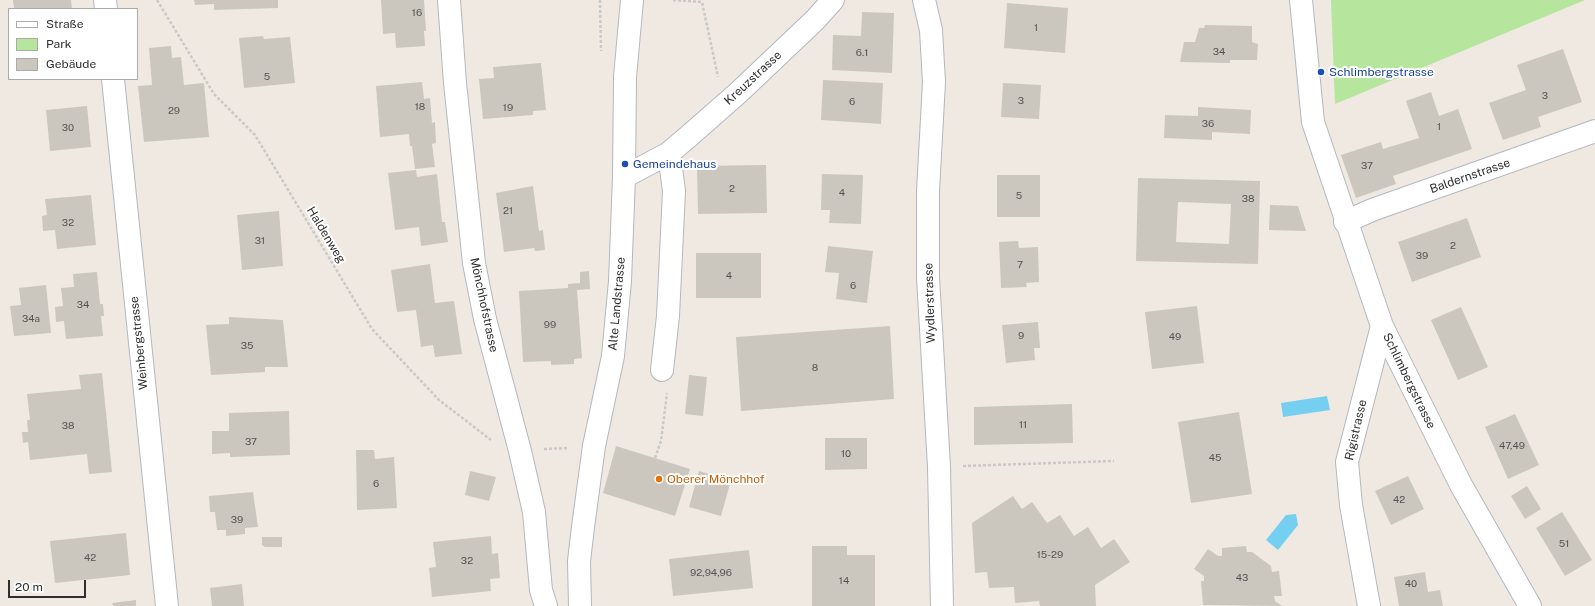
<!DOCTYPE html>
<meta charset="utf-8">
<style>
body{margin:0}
#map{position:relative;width:1595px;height:606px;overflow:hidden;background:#efe9e1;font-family:"Public Sans",sans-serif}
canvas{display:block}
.legend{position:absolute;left:8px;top:8px;width:130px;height:72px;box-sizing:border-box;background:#fff;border:1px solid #ababab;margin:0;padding:5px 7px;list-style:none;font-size:12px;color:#2e2e2e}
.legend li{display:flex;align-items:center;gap:8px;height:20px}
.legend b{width:20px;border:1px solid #ababab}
.scale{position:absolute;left:8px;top:580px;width:78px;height:18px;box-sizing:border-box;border:2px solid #2e2e2e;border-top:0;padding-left:5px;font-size:12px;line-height:14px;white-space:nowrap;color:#2e2e2e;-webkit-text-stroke:3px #fff;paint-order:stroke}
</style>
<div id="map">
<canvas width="1595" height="606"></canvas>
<ul class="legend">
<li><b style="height:5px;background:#fff"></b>Straße</li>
<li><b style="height:11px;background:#b6e59e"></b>Park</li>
<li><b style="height:11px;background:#cbc7bf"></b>Gebäude</li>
</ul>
<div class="scale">20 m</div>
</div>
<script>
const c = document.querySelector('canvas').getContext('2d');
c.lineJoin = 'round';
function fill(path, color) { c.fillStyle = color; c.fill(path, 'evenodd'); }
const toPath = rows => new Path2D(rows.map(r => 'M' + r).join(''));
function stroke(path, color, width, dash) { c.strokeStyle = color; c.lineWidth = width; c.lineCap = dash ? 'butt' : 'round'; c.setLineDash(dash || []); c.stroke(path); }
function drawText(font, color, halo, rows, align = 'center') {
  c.font = font + ' "Public Sans",sans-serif'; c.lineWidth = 4; c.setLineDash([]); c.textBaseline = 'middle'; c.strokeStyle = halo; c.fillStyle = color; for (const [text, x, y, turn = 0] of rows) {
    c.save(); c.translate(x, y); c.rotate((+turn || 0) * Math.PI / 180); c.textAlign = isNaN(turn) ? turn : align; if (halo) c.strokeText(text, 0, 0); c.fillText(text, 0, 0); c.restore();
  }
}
const green = toPath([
 [1331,0,1585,0,1335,104]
]);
const water = toPath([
 [1327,396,1330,410,1283,417,1281,403],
 [1296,514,1298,525,1278,550,1266,540,1286,515]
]);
const building = toPath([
 [13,0,71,0,72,9,14,9],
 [194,0,278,0,278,8,214,10,214,4,195,5],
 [381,0,424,0,426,31,424,31,425,46,396,48,395,33,383,34],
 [1007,3,1068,8,1065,53,1004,48],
 [862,12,894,13,892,73,832,70,833,35,861,36],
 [1205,25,1252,26,1252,42,1258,44,1257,60,1230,60,1230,63,1180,62,1184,42,1195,42,1199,28,1204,28],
 [263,36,264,39,290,37,295,83,244,88,239,38],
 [171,46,172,58,181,57,184,85,204,83,209,137,144,142,138,86,152,85,149,48],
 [1563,49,1582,102,1538,117,1541,127,1503,140,1489,103,1526,90,1517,65],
 [541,63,546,110,533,111,533,115,483,119,479,79,494,78,493,67],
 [823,80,883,83,881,124,821,120],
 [422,82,424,99,430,98,432,123,435,122,436,143,432,144,435,167,415,169,412,146,410,146,409,134,380,137,376,86],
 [1003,83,1041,85,1039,119,1001,117],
 [1431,92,1439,116,1458,109,1472,149,1393,176,1396,184,1356,198,1341,155,1381,142,1383,149,1419,138,1406,101],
 [87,106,91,147,50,151,46,110],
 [1198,107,1251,110,1250,134,1212,132,1212,140,1164,138,1165,115,1198,116],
 [766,165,767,213,698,214,697,166],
 [416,170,417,177,437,174,442,222,445,222,448,242,421,246,419,227,395,230,388,173],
 [822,174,863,175,861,224,829,223,830,210,821,210],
 [997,175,1040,175,1040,217,997,217],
 [1138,178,1260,181,1258,264,1136,261],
 [1178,202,1231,204,1229,244,1176,242],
 [533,186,539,231,543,230,545,250,535,251,534,248,504,252,496,193],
 [91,195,96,245,57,249,55,230,43,231,42,216,47,215,45,199],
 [1270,205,1298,206,1306,231,1269,230],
 [279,211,283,266,242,270,237,215],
 [1467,218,1481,257,1412,282,1398,242],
 [1018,241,1019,248,1038,247,1039,282,1026,283,1027,287,1001,288,999,242],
 [828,246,873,251,867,303,836,299,839,273,825,272],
 [696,253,761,253,761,298,696,298],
 [430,264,435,303,454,301,462,354,435,357,433,345,421,347,416,310,397,312,391,270],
 [589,271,590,289,577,290,582,358,574,359,574,364,551,365,551,361,523,362,519,291,568,288,568,284,580,283,580,272],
 [97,272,100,304,103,304,104,316,101,316,103,336,66,339,64,321,56,322,55,307,63,306,61,288,74,287,73,274],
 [46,285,51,333,14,336,10,306,21,305,19,288],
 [1197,306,1204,363,1152,369,1145,312],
 [1461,307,1488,367,1458,380,1431,320],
 [229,317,283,320,288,367,265,367,265,372,211,375,206,325,229,324],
 [1038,322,1040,348,1034,348,1035,360,1006,363,1002,325],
 [890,326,894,399,741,411,736,337],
 [102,373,112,472,89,474,87,454,30,460,28,442,23,443,22,432,28,432,27,420,30,420,27,394,81,389,79,375],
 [689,375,707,377,703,416,685,414],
 [1072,404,1073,443,974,445,974,407],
 [289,411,290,455,230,457,230,453,212,454,212,431,229,431,229,413],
 [1239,412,1252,494,1191,503,1178,422],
 [1515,414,1539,465,1508,479,1485,427],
 [825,438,867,438,867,469,825,470],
 [616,446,690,469,675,516,603,493],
 [356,450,374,450,375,459,394,457,397,508,357,510],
 [470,471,496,477,489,501,465,495],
 [699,471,731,480,721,516,689,507],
 [1408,476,1424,509,1391,525,1375,491],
 [1527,486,1541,509,1525,519,1511,496],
 [253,492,258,527,245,528,245,534,226,536,226,530,217,530,215,512,210,512,209,496],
 [1013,496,1022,509,1032,502,1047,523,1060,515,1074,536,1088,527,1101,548,1114,539,1130,562,1095,585,1096,606,1040,606,1039,601,1015,603,1014,587,989,588,987,572,975,573,972,523],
 [1562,512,1592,560,1565,576,1536,528],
 [126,533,130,575,55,583,50,541],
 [491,536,492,554,498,553,500,578,490,579,491,591,432,597,429,568,436,567,433,542],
 [262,537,282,537,282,547,265,547,262,545],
 [812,546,847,546,847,555,875,555,875,606,812,606],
 [1246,546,1247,552,1252,552,1271,566,1272,572,1279,571,1282,596,1274,596,1275,601,1282,606,1203,605,1201,581,1204,581,1204,576,1194,569,1208,549,1218,556,1222,556,1222,548],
 [749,550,753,588,673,596,669,559],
 [1425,572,1428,592,1440,590,1443,606,1399,606,1394,577],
 [242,584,244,606,212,606,210,588],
 [136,600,136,606,113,606,112,603]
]);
const path = toPath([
 [157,0,214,94,255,135,372,329,439,400,491,440],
 [600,0,601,51],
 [673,0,702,2,718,77],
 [544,449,569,448],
 [655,458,661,441,667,393],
 [963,466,1114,461]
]);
const minor = toPath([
 [105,0,106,9],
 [449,0,455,83,474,263,485,319,520,451,534,512,541,590,546,606],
 [924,0,931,30,934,82,928,191,928,277,939,467,942,606],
 [1301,0,1313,122,1382,326,1461,485,1530,606],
 [113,79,167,606],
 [624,177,669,153,689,136,738,93,815,20,833,0],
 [1345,222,1372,210,1595,131],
 [662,370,668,316,674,191,669,153],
 [580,606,579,561,583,527,594,446,613,356,620,281,624,177,625,77,632,0],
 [1369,606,1351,505,1347,462,1382,326]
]);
const markers = [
 [1321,72,4,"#1a4fb4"],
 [625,164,4,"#1a4fb4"],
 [659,479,4,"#e8710a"]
];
const numberNames = [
 ["16",417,13],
 ["1",1036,28],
 ["34",1219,52],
 ["6.1",862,53],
 ["5",267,77],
 ["3",1545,96],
 ["3",1021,101],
 ["6",852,102],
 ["18",420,107],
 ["19",508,108],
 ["29",174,111],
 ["36",1208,124],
 ["1",1439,127],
 ["30",68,128],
 ["37",1367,166],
 ["2",732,189],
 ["4",842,193],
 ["5",1019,196],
 ["38",1248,199],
 ["21",508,211],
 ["32",68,223],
 ["31",260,241],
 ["2",1453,246],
 ["39",1422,256],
 ["7",1020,265],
 ["4",729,276],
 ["6",853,286],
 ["34",83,305],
 ["34a",31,319],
 ["99",550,325],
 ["9",1021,336],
 ["49",1175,337],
 ["35",247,346],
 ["8",815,368],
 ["11",1023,425],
 ["38",68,426],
 ["37",251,442],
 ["47,49",1512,446],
 ["10",846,454],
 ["45",1215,458],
 ["6",376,484],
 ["42",1399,500],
 ["39",237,520],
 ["51",1564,544],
 ["15-29",1050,555],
 ["42",90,558],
 ["32",467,561],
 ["92,94,96",711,573],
 ["43",1242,578],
 ["14",844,581],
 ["40",1411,584]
];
const transitNames = [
 ["Schlimbergstrasse",1329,72],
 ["Gemeindehaus",633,164]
];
const streetNames = [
 ["Kreuzstrasse",753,78,-43],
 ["Baldernstrasse",1470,176,-19],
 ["Haldenweg",326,235,59],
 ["Wydlerstrasse",930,303,-92],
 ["Alte Landstrasse",617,304,-85],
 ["Mönchhofstrasse",484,305,78],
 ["Weinbergstrasse",139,343,-96],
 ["Schlimbergstrasse",1409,381,64],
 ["Rigistrasse",1356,430,-77]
];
const foodNames = [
 ["Oberer Mönchhof",667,479]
];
fill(green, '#b6e59e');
fill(water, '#75cff0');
fill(building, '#cbc7bf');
stroke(minor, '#b4b7c1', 24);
stroke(path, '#c9c9c9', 2.5, [3, 2]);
stroke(minor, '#fff', 22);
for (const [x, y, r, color] of markers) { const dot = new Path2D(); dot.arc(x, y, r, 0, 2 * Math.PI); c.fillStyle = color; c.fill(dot); stroke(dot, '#fff', 1.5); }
drawText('10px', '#555452', null, numberNames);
drawText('12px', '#164399', '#fff', transitNames, 'left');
drawText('12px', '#2e2e2e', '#fff', streetNames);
drawText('12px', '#c56008', '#fff', foodNames, 'left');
</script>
